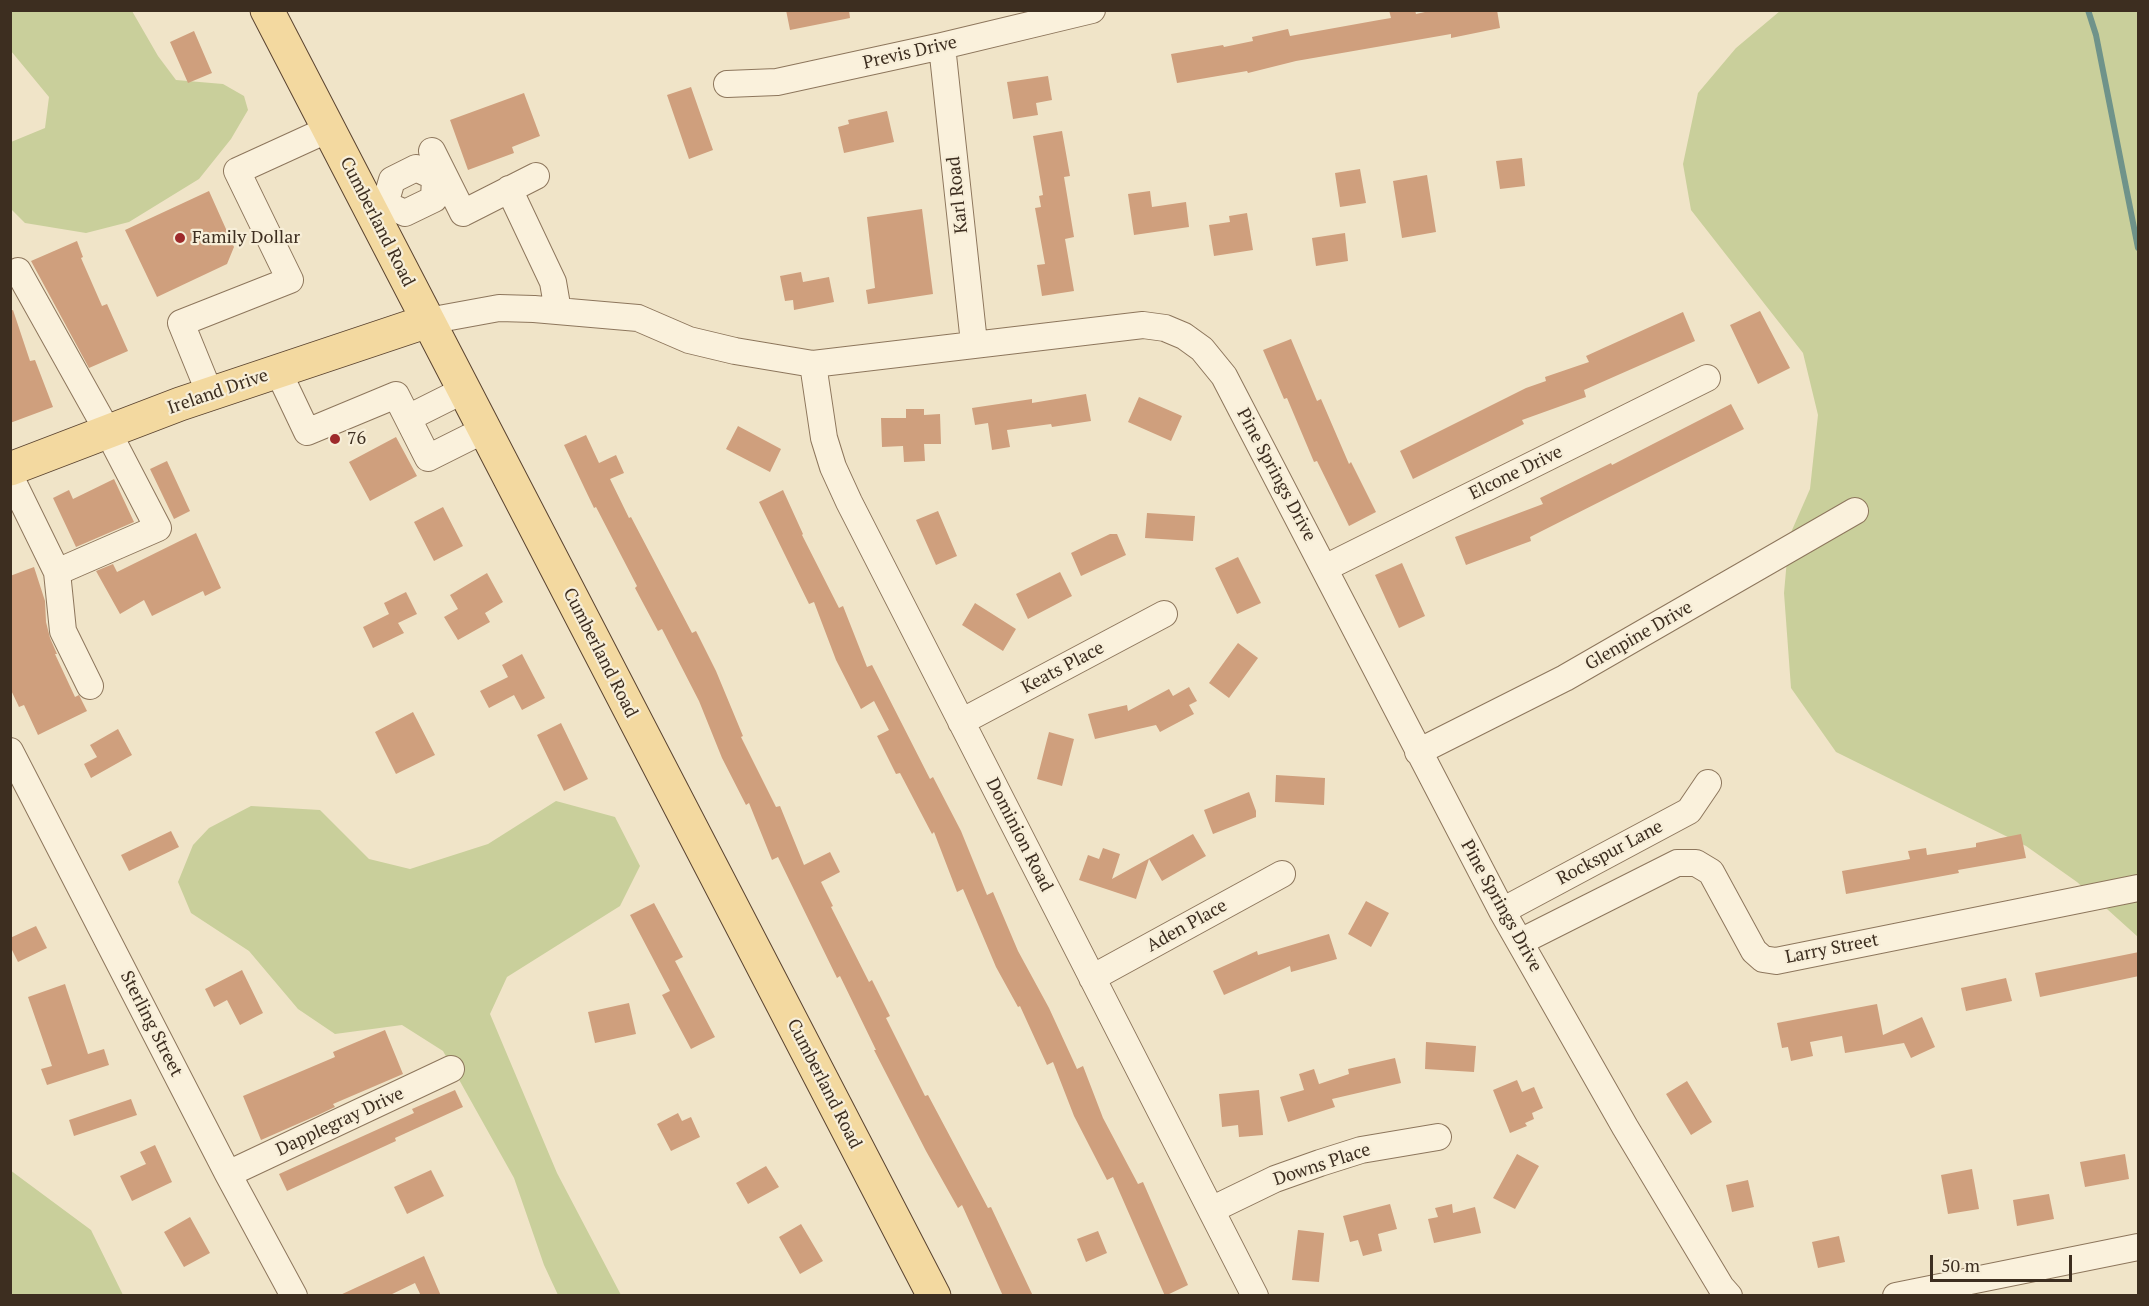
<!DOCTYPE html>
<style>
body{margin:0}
#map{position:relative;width:2149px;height:1306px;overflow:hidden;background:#f0e4c8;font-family:"PT Serif",serif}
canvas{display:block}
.frame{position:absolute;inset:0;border:12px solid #3d2e20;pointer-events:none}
.scale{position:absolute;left:1930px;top:1255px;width:142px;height:27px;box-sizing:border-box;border:3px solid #3d2e20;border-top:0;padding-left:8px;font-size:18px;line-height:21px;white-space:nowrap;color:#3d2e20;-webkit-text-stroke:4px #f7eed8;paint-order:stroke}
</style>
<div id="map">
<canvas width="2149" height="1306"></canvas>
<div class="frame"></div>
<div class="scale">50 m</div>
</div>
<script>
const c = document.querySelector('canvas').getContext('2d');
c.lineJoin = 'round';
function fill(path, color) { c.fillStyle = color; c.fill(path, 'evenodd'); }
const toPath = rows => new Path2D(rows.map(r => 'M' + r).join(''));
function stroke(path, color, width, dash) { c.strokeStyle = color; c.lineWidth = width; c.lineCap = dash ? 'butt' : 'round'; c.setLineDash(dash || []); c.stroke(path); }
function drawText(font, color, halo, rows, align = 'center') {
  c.font = font + ' "PT Serif",serif'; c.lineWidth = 4.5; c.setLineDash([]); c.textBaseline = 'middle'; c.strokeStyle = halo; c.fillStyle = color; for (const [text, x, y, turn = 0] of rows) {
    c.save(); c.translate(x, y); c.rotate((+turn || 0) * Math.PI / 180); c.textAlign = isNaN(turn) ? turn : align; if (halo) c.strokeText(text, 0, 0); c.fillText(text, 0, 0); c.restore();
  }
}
const green = toPath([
 [11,11,132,11,158,56,176,80,223,84,244,96,248,110,231,139,199,179,129,222,86,233,25,223,11,209,11,142,45,128,49,97,11,51],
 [1780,11,2138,11,2138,937,2077,882,2026,846,1836,752,1791,688,1784,593,1789,537,1810,489,1818,415,1803,353,1691,210,1683,164,1698,93,1736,48],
 [556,801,615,817,640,866,620,906,507,977,490,1014,557,1173,621,1295,558,1295,544,1265,514,1178,443,1051,402,1025,335,1034,298,1009,249,951,191,913,178,882,193,845,209,828,251,806,320,810,369,859,410,869,488,844],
 [10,1170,91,1230,123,1295,11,1295]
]);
const stream = toPath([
 [2088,10,2096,35,2138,248]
]);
const building = toPath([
 [786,10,849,10,850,18,790,30],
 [1389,10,1415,10,1416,14,1434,10,1497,10,1500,28,1451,38,1451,34,1296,61,1248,73,1247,71,1177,83,1171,54,1223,45,1224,47,1253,41,1252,37,1288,29,1290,36,1379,20,1391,18],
 [194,31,212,73,188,83,170,42],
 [1048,76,1052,100,1036,103,1038,115,1013,119,1007,82],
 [691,87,713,150,689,159,667,95],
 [524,93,540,136,512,147,514,153,468,170,450,120],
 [887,111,894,142,844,153,838,127,849,124,848,120],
 [1062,131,1070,176,1064,177,1074,237,1065,239,1074,291,1042,296,1037,265,1045,264,1035,208,1041,207,1039,196,1043,195,1033,136],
 [1522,158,1525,186,1500,189,1496,161],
 [1360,169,1366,203,1340,207,1335,173],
 [1427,175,1436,232,1402,238,1393,181],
 [209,191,234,247,227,264,157,297,125,230],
 [1150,191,1152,207,1186,202,1189,227,1134,235,1128,194],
 [922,209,933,294,868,304,866,290,875,288,867,217],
 [1247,213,1253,250,1214,256,1209,225,1230,222,1229,216],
 [1345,233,1348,261,1316,266,1312,238],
 [77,241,83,257,81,258,102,306,107,304,128,351,89,368,31,261],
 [801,272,803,282,829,277,834,302,794,310,793,300,785,301,780,276],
 [13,310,30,361,35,360,53,407,10,423,10,311],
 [1760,311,1790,368,1758,384,1730,325],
 [1683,312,1695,341,1584,390,1586,397,1522,420,1524,424,1413,479,1400,451,1526,388,1546,381,1545,377,1589,362,1586,356],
 [1291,339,1317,401,1321,399,1349,464,1351,462,1376,512,1349,526,1317,461,1314,462,1287,398,1284,399,1263,350],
 [1086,394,1091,421,1052,427,1051,424,1007,430,1010,447,992,450,988,423,975,425,972,408,1032,399,1032,403],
 [1139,397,1182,416,1171,441,1128,422],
 [1731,404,1744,429,1530,537,1531,541,1466,565,1455,537,1543,504,1540,498,1611,463,1612,465],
 [906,409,924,409,924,415,940,414,941,444,924,444,925,461,904,462,903,446,882,447,881,418,906,418],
 [738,426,781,449,770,472,726,449],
 [586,435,599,463,616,455,624,473,610,479,629,518,631,517,692,633,696,631,716,671,743,736,741,737,776,807,780,806,804,865,830,852,840,872,821,882,833,906,831,907,869,982,872,980,890,1016,886,1018,925,1096,928,1095,988,1208,991,1207,1033,1296,1003,1296,962,1205,958,1208,926,1151,874,1050,876,1050,840,976,837,978,778,857,772,860,749,803,746,805,722,758,699,701,662,629,658,631,635,588,637,586,596,507,594,508,564,445],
 [396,437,417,476,370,501,349,462],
 [167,461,190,511,174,519,150,469],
 [114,479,134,522,76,547,53,498,69,490,73,499],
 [783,490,803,534,802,535,839,608,843,606,867,667,872,665,930,779,933,777,961,831,987,895,993,892,1018,951,1049,1008,1077,1069,1083,1066,1103,1118,1138,1184,1143,1182,1188,1285,1165,1296,1113,1177,1107,1180,1074,1116,1053,1062,1047,1065,1020,1006,1018,1007,996,967,963,889,957,892,934,832,932,834,900,773,896,774,877,736,889,730,874,701,861,709,836,660,814,602,809,604,759,502],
 [443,507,463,546,434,561,414,522],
 [938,511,957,556,936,565,916,520],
 [1147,513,1195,516,1193,541,1145,538],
 [196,533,221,588,205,596,203,591,152,616,144,600,120,614,96,571,113,564,117,572],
 [1110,534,1117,534,1126,555,1081,576,1071,553],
 [1238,557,1261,603,1237,614,1215,568],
 [1402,563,1425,616,1399,628,1375,575],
 [34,567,45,601,46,622,50,638,57,654,55,654,75,697,79,695,87,711,38,735,24,705,19,707,10,688,10,576],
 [1060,572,1072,596,1028,619,1016,594],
 [487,573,503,602,485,613,490,622,458,640,444,617,458,609,450,595],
 [406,592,417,614,398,623,404,633,373,648,363,627,389,614,384,603],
 [975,603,1016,629,1003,651,962,625],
 [1238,643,1258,658,1229,698,1209,683],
 [522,654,545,698,522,710,514,695,489,708,480,691,508,677,502,665],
 [1189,687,1197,701,1189,705,1194,714,1160,732,1156,725,1095,739,1088,714,1127,705,1128,711,1169,689,1173,696],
 [413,712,435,755,396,774,375,732],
 [561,723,588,779,564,791,537,735],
 [118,729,132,755,91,778,84,764,97,757,90,745],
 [1049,732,1074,739,1062,786,1037,779],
 [1276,775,1325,778,1324,805,1275,802],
 [1249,792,1256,811,1256,817,1213,834,1204,810],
 [171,831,179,847,129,871,121,855],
 [1193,834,1206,856,1162,881,1149,859,1136,899,1079,880,1088,855,1099,859,1103,848,1120,854,1112,879],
 [2021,834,2026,858,1958,870,1959,873,1846,894,1842,871,1910,859,1908,851,1926,848,1927,855,1976,847,1976,843],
 [1366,901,1389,913,1371,947,1348,934],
 [654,903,683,957,675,961,715,1037,691,1049,662,995,670,991,630,915],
 [36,926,47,948,18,962,10,946,10,938],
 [1329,934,1337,959,1291,972,1290,966,1224,995,1213,971,1257,951,1258,955],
 [2139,952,2139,976,2040,997,2035,973],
 [242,970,263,1013,240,1025,227,1000,214,1007,205,989],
 [2006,978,2012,1001,1966,1011,1961,988],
 [65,984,88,1054,104,1049,109,1065,47,1085,41,1069,52,1066,28,997],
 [629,1003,636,1034,595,1043,588,1012],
 [1877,1004,1883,1035,1922,1017,1935,1047,1911,1058,1904,1043,1845,1053,1842,1036,1810,1042,1813,1056,1791,1061,1788,1047,1782,1048,1777,1023],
 [385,1030,403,1074,333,1104,335,1107,318,1115,261,1140,243,1096,335,1057,333,1052],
 [1426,1042,1476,1046,1474,1072,1425,1069],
 [1395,1058,1401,1083,1332,1099,1335,1107,1288,1122,1280,1097,1304,1090,1299,1074,1314,1069,1319,1084,1349,1074,1348,1069],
 [1517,1080,1522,1092,1534,1087,1543,1108,1532,1113,1534,1119,1525,1123,1527,1126,1510,1133,1493,1090],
 [1687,1081,1712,1122,1691,1135,1666,1094],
 [455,1090,463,1107,395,1138,396,1141,287,1191,279,1174,414,1113,412,1109],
 [1259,1090,1263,1135,1239,1137,1238,1125,1222,1127,1219,1094],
 [131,1099,137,1115,74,1136,69,1120],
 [678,1113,682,1121,691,1117,700,1137,671,1151,657,1124],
 [155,1145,172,1182,132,1201,120,1176,146,1164,140,1152],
 [1517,1154,1539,1166,1515,1209,1493,1198],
 [2125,1154,2129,1179,2085,1187,2080,1162],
 [766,1166,779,1187,748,1204,736,1183],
 [1972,1169,1979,1209,1948,1214,1941,1175],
 [431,1170,444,1196,407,1214,394,1187],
 [1748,1180,1754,1207,1732,1212,1726,1185],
 [2049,1194,2054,1219,2017,1226,2013,1200],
 [1390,1204,1397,1229,1378,1234,1382,1251,1363,1256,1358,1240,1350,1242,1343,1216],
 [1452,1204,1453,1213,1475,1207,1481,1233,1434,1243,1428,1219,1438,1217,1435,1208],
 [190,1217,210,1253,184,1267,164,1232],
 [801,1224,823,1261,800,1274,779,1237],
 [1298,1230,1324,1233,1319,1282,1292,1280],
 [1098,1231,1107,1253,1086,1262,1077,1239],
 [1839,1236,1845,1262,1818,1268,1812,1242],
 [424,1256,441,1296,421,1296,415,1283,388,1296,338,1296]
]);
const minor = toPath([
 [942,46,974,343],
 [727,84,777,82,942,46,1092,10],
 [432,151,463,213,536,176],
 [509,189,553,282,558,311],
 [385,204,405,213,434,199,435,177],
 [371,211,385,204,392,180,416,168,435,177],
 [428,321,499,308,534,309,638,318,689,340,735,351,813,364,1143,325,1165,328,1184,336,1202,349,1224,376,1502,911,1625,1127,1721,1287,1729,1296],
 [813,364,824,438,833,467,849,502,1255,1296],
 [278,371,307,432,396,395,428,458,484,430],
 [210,394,181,323,290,280,237,171,329,129],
 [408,418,464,390],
 [10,476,57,572,158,528,108,432,18,271],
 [1325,568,1707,378],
 [57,572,63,631,90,686],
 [961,722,1164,614],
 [10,751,228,1174,294,1296],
 [1418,752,1565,678,1855,511],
 [1502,911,1689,811,1708,783],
 [1520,942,1677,863,1696,863,1711,872,1754,951,1763,959,1776,961,2138,888],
 [1092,978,1282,874],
 [228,1174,451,1069],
 [1211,1210,1275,1179,1320,1163,1361,1150,1438,1137],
 [1896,1296,2138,1247]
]);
const major = toPath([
 [267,10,934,1296],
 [10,469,180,404,428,321]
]);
const markers = [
 [180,238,6,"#9e2a2b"],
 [335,439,6,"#9e2a2b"]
];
const streetNames = [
 ["Previs Drive",910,53,-13],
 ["Karl Road",958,195,-96],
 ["Cumberland Road",377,222,63],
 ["Ireland Drive",218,392,-19],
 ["Elcone Drive",1516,473,-26],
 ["Pine Springs Drive",1276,475,62],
 ["Glenpine Drive",1639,636,-30],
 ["Cumberland Road",600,653,63],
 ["Keats Place",1063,668,-28],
 ["Dominion Road",1019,835,63],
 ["Rockspur Lane",1610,853,-28],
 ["Pine Springs Drive",1501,906,61],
 ["Aden Place",1187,926,-29],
 ["Larry Street",1832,949,-11],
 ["Sterling Street",151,1024,63],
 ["Cumberland Road",824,1084,63],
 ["Dapplegray Drive",340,1122,-25],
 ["Downs Place",1322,1165,-18]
];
const poiNames = [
 ["Family Dollar",192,238],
 ["76",347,439]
];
fill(green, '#c9cf9b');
stroke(stream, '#6f938a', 6);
fill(building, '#cf9f7d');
stroke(minor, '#8d765c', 28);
stroke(major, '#5b4430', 35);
stroke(minor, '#faf1dc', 26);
stroke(major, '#f3d9a0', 33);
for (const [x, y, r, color] of markers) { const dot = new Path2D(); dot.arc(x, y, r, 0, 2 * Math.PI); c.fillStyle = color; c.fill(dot); stroke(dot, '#f7eed8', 2); }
drawText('18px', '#3d2e20', '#f7eed8', streetNames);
drawText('18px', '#3d2e20', '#f7eed8', poiNames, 'left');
</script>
